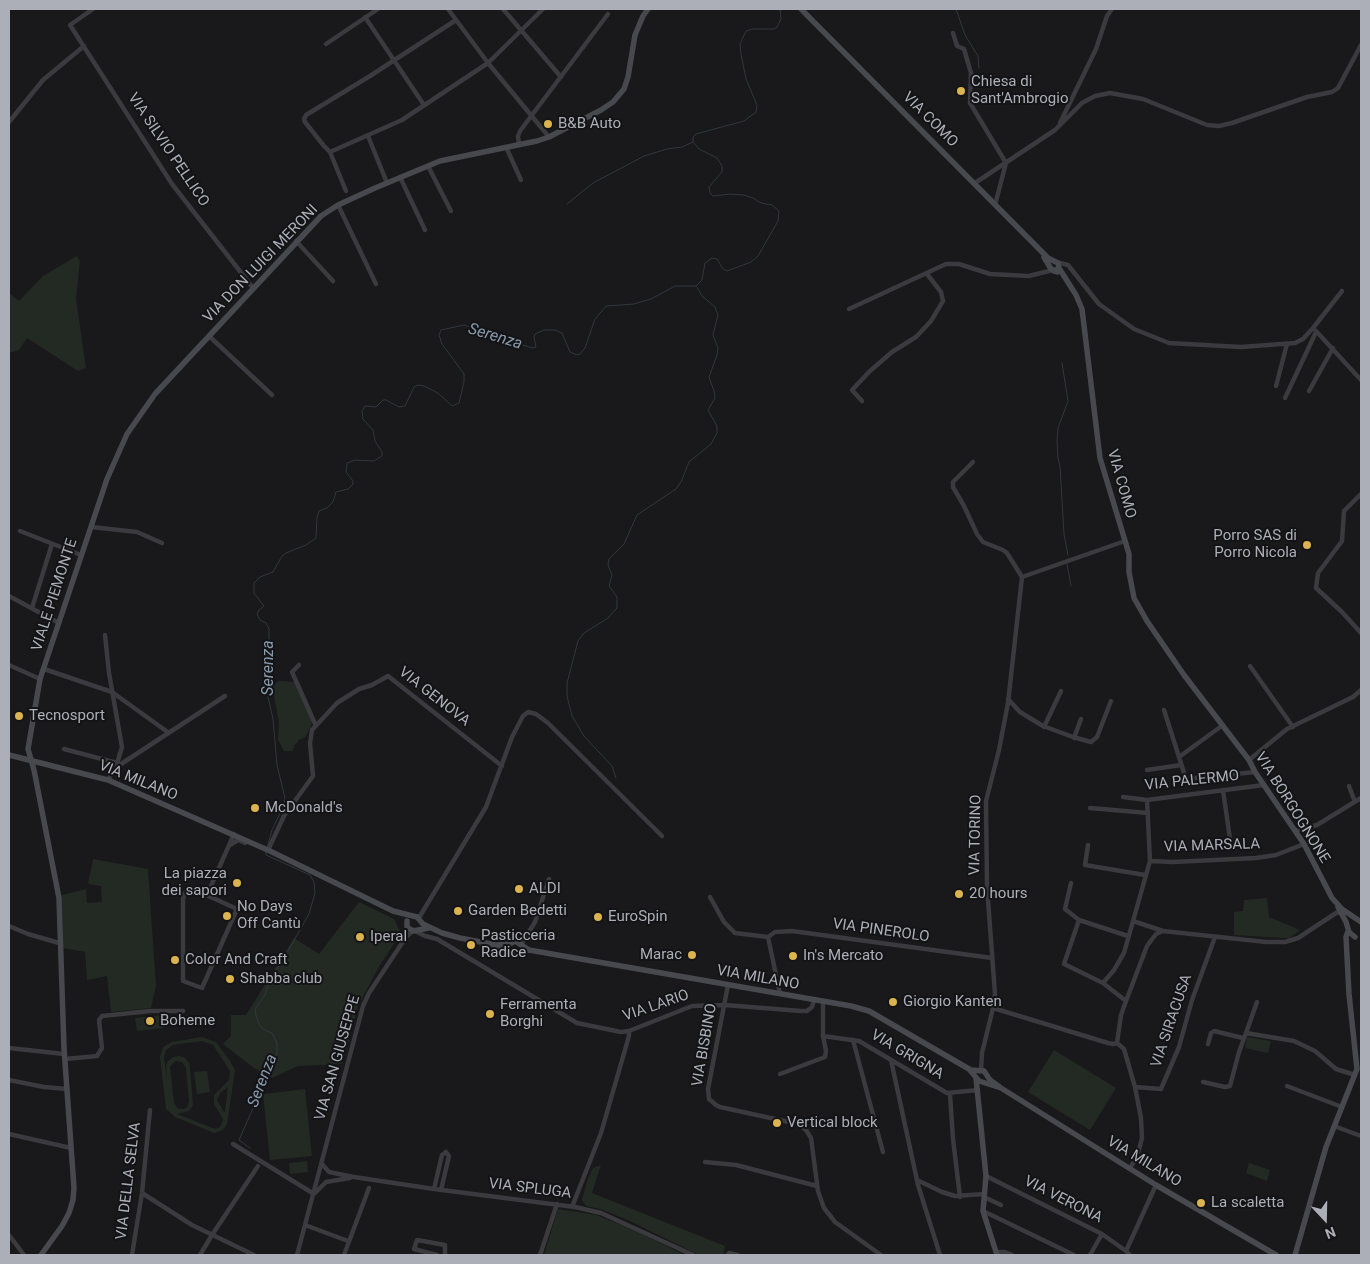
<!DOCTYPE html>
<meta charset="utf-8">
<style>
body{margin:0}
#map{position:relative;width:1370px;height:1264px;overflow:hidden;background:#19181a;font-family:Roboto,sans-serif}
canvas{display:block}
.frame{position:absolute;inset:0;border:10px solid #acafb8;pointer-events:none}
.north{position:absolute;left:1300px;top:1194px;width:50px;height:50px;-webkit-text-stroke:4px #141315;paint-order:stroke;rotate:159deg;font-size:14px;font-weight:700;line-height:20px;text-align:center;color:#acafb8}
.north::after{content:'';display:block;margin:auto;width:18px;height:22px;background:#acafb8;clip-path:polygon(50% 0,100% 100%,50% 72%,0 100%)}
</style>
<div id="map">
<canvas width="1370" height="1264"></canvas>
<div class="frame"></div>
<div class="north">N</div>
</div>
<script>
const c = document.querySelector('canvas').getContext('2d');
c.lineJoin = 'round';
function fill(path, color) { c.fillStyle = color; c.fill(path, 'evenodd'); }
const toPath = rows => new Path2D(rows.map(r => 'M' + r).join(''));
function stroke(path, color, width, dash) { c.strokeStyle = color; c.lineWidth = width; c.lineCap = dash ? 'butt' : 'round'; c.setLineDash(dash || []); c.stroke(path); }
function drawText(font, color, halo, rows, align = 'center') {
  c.font = font + ' Roboto,sans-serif'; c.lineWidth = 4; c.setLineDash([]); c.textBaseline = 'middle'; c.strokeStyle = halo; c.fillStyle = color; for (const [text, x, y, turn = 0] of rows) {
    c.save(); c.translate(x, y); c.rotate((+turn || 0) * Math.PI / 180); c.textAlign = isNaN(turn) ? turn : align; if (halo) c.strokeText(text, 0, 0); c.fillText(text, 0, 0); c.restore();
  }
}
const green = toPath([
 [77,256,80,261,76,299,86,368,78,371,27,338,19,350,9,353,9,293,19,301,43,276],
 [279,681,295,682,312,720,311,727,305,737,299,740,294,746,293,751,284,751,278,740,279,722,272,686],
 [93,859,148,869,156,986,151,1008,111,1012,107,976,87,980,85,952,63,948,62,895,86,889,87,903,102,902,101,886,88,884],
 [1267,898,1269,917,1300,930,1299,931,1289,938,1282,938,1234,935,1234,912,1243,911,1244,900],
 [359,902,394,919,401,933,380,965,358,1006,342,1064,298,1066,272,1078,254,1068,223,1044,231,1036,231,1015,246,1015,294,938,319,954],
 [162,1015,164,1028,137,1031,135,1018],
 [202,1037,216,1042,230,1061,235,1070,227,1124,223,1130,214,1133,175,1117,166,1109,160,1057,163,1047,172,1042],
 [202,1041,213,1045,230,1071,229,1080,214,1095,214,1104,223,1119,220,1127,215,1129,177,1114,189,1111,193,1105,190,1068,189,1063,185,1058,179,1056,173,1057,168,1061,166,1066,167,1082,164,1057,166,1050,173,1045],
 [175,1061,182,1062,186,1068,189,1101,188,1106,184,1109,178,1109,174,1103,170,1067],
 [228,1087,225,1111,224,1112,217,1100,220,1093],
 [1247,1037,1271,1041,1268,1053,1245,1048],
 [1054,1050,1116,1088,1090,1130,1028,1092],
 [207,1071,210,1092,197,1094,194,1072],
 [305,1089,312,1156,270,1160,263,1094],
 [307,1161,308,1172,290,1174,289,1163],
 [1249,1163,1270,1170,1267,1181,1246,1173],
 [601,1165,592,1193,725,1246,723,1255,699,1255,628,1220,600,1209,586,1206,582,1200,587,1181,593,1168],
 [558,1209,596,1215,629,1228,685,1255,544,1255]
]);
const stream = toPath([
 [956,9,965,35,978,56,979,68],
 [567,204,593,183,644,156,667,149,682,147,693,142],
 [1062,363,1068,401,1058,428,1057,441,1058,459,1060,466,1064,534,1068,555],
 [1067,564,1071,586],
 [616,778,612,766,584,736,572,716,567,696,567,683,578,641,584,633,608,618,617,608,617,597,609,586,612,575,608,565,609,559,624,544,637,515,676,489,681,482,689,462,711,444,717,433,717,426,708,410,715,398,714,391,709,377,717,355,718,348,713,335,718,315,715,307,702,296,697,287],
 [267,848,272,830,284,805,285,798,277,765,273,719,266,688,268,672,267,661,269,647,269,629,266,623,260,620,257,614,259,610,264,606,254,593,254,583,260,577,273,572,282,556,286,553,306,545,316,538,317,517,319,511,327,508,333,502,336,492,348,489,353,484,353,481,346,472,347,463,355,460,374,461,382,456,382,452,375,441,373,430,363,419,362,411,365,406,376,407,383,400,386,400,399,407,405,406,414,387,418,385,424,386,438,393,452,406,459,403,464,382,464,374,442,344,439,335,441,330,464,325,532,348,536,347,534,337,535,334,544,330,555,330,562,333,570,352,577,355,580,354,585,348,595,319,606,306,634,304,651,299,675,286,696,286,702,280,705,263,712,258,717,259,723,269,727,271,751,262,758,256,778,221,779,211,772,205,761,203,753,198,744,195,730,194,713,196,710,193,709,187,722,172,722,166,717,158,699,149,693,142,693,137,696,134,744,121,756,112,757,105,746,79,741,54,740,44,746,31,752,29,774,29,777,27,781,19,780,9],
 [266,852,266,855,310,875,314,882,315,893,309,914,288,951],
 [250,1148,239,1140,270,1070,277,1052,277,1043,272,1033,263,1029,259,1024,256,1015,255,1009,265,995,269,982,282,961]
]);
const street = toPath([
 [93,9,70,25,172,184,253,288],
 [448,9,488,63,549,137],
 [503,9,561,77],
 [365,17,424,105],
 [953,33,957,46,964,49,971,73,970,103,1006,163,995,205],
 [326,44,378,9],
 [9,122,43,80,84,46],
 [1060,123,1096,49,1107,16,1112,9],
 [368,136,387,183],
 [519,145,518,136,520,131,608,14],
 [506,147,521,180],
 [330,152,402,120,488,63,543,9],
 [428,166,451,211],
 [400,177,425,230],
 [975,183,1055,130,1082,103,1095,96,1110,93,1143,99,1207,125,1219,126,1232,123,1307,97,1332,92,1338,88,1361,45],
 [346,191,330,152,324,146,305,122,304,119,306,115,370,76,456,20],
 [338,205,376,284],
 [296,241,333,281],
 [1056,262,1068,265,1099,304,1134,329,1169,343,1241,347,1295,343,1303,339,1313,328,1342,291],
 [849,309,946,264,959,264,990,274,1029,276,1053,270],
 [1316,331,1361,380],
 [209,336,272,395],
 [1276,386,1287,344],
 [1309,391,1333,348],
 [1285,398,1316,332],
 [862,401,852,390,870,371,892,352,916,337,931,321,943,301,941,292,927,274],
 [973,462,953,482,953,487,964,506,977,534,983,542,1003,550,1007,553,1022,577],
 [1361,494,1344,511,1342,541,1318,573,1316,588,1342,612,1361,633],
 [91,527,137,532,162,543],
 [20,531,81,555],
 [1022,577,1125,541],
 [9,596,59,623],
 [32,608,52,544],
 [105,635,109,673,122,747,116,767],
 [9,665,40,679],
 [299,665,292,672,316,726],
 [1250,666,1293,727],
 [44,669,112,692,169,733],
 [1008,699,1020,712,1043,726,1073,737,1091,742,1097,737,1111,701],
 [1164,710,1186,779,1255,772],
 [1044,727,1061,691],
 [1074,738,1081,719],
 [64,749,117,763],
 [1179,757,1223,725],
 [1249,760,1287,729,1353,697,1361,690],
 [1147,770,1181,765],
 [108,780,115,768,225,696],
 [1349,786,1355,802],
 [1223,790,1230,839],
 [1123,797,1147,800,1264,785],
 [1090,808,1148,813],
 [1295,831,1317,825,1361,798],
 [230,845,238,840,245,843],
 [1088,845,1085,865,1145,875],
 [268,850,284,816,313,776,310,743,312,730,337,703,359,689,372,685,388,676,502,766],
 [1150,861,1173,862,1256,858,1276,855,1304,844],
 [1071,883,1065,909,1079,920,1128,936],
 [191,888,237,909,202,988,183,981,183,899,184,894,191,888],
 [207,895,234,834],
 [710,897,724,922,735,933,768,937,775,932,792,931,992,958],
 [417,917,420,916,486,807,512,737,523,716,528,712,536,714,548,723,662,836],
 [1079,920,1064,964,1103,983,1126,1001],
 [1133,921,1163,931],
 [9,926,28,934,59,943],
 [415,931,425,936,437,939,577,1023,621,1032,629,1031,692,1006,725,1005,801,1011,807,1011,812,1007,814,1000],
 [768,937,780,994],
 [521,945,535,922,549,879],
 [1103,983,1114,970,1124,953,1150,861,1147,800],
 [728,985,708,1089,709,1099,716,1105,720,1107,798,1124,806,1130,811,1138,818,1191,824,1208,835,1222,881,1255],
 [1257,1002,1246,1033,1294,1041,1315,1051,1336,1069,1355,1075],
 [993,1008,1108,1043,1113,1044,1117,1043],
 [823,1036,859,1041,947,1093,978,1090],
 [853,1040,883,1152],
 [1117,1043,1121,1015,1126,1001,1147,946,1156,934,1163,931,1266,942,1285,942,1298,938,1336,913,1343,911],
 [1117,1043,1124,1049,1135,1087,1141,1118,1142,1138,1137,1157,1130,1168],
 [1208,1044,1211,1033,1214,1031,1243,1038],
 [9,1048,64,1054],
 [65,1059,97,1056,102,1048,99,1020,102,1016,150,1011,183,1011],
 [891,1060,918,1185,940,1255],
 [981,1071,982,1053,993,1008,995,994,987,886,986,801,999,750,1008,703,1022,577],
 [780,1074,825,1057,826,1051,823,1036,823,1001],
 [9,1080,44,1087,67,1089],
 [1203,1082,1225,1087,1230,1086,1239,1052,1246,1033],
 [1287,1086,1342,1107],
 [1135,1087,1161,1089,1179,1047,1192,1000,1215,937],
 [950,1094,953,1139,960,1197],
 [1334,1126,1361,1136],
 [9,1134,71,1148],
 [233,1144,314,1194,326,1182,350,1178],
 [705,1162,736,1165,817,1186],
 [322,1164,329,1172,354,1177,434,1189,575,1207,601,1213,693,1255],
 [986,1176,1102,1234,1126,1251],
 [917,1180,942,1192,955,1196,985,1194],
 [434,1189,442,1155,446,1152,449,1156,441,1190],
 [142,1193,192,1225,254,1255],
 [984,1197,1001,1205],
 [572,1207,601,1133,629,1036,629,1031],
 [983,1211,1074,1255],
 [305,1225,348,1241],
 [9,1235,24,1255],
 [996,1252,1005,1252,1012,1255],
 [132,1255,142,1193,150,1110],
 [200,1255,212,1235,258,1166],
 [297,1255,363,1006,369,993,406,937,414,930],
 [344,1255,369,1188],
 [437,1255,414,1249,417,1240,445,1245,445,1255],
 [540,1255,557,1204],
 [728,1255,729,1253,738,1255],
 [1090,1255,1102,1234],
 [1130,1255,1126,1251,1156,1185]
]);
const secondary = toPath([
 [801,9,1048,258,1058,263,1059,268,1054,271],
 [1044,257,1051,269,1057,272],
 [1059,268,1076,295,1082,309,1100,458,1129,554,1129,572,1134,598,1147,621,1184,675,1249,760,1255,772,1304,844,1332,898,1342,909,1361,922],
 [9,755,108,780,270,851,393,911,417,917,423,924,442,933,460,938,496,945,510,944,515,941,529,950],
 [1338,907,1346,922,1349,932,1355,937],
 [407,921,407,927,413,931,429,928],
 [498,946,514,953,529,950,851,1006,869,1011,969,1069,979,1081,1001,1088],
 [971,1070,984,1071,990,1080,1001,1088,1156,1185,1276,1255],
 [976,1078,986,1176,983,1211,997,1255],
 [41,1255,62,1226,69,1213,73,1200,74,1188,64,1048,59,898,34,770,28,749,40,679,107,479,127,434,155,394,321,216,338,205,375,188,440,161,537,141,549,137,601,110,613,102,624,89,628,77,635,35,643,16,648,9],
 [1295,1255,1326,1147,1357,1069,1349,994,1346,937,1348,931]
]);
const markers = [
 [961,91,5,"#dbb44f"],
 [548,124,5,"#dbb44f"],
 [1307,545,5,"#dbb44f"],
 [19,716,5,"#dbb44f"],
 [255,808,5,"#dbb44f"],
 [237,883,5,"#dbb44f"],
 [519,889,5,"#dbb44f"],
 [959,894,5,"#dbb44f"],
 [458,911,5,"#dbb44f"],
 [227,916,5,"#dbb44f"],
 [598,917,5,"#dbb44f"],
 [360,937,5,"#dbb44f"],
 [471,945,5,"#dbb44f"],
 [692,955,5,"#dbb44f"],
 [793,956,5,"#dbb44f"],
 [175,960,5,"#dbb44f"],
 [230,979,5,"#dbb44f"],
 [893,1002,5,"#dbb44f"],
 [490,1014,5,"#dbb44f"],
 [150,1021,5,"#dbb44f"],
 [777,1123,5,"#dbb44f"],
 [1201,1203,5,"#dbb44f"]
];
const poiNames = [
 ["Chiesa di",971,82],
 ["Sant'Ambrogio",971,99],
 ["B&B Auto",558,124],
 ["Porro SAS di",1297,536,"right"],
 ["Porro Nicola",1297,553,"right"],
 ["Tecnosport",29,716],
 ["McDonald's",265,808],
 ["La piazza",227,874,"right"],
 ["dei sapori",227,891,"right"],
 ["ALDI",529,889],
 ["20 hours",969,894],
 ["No Days",237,907],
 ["Off Cantù",237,924],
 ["Garden Bedetti",468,911],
 ["EuroSpin",608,917],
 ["Pasticceria",481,936],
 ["Radice",481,953],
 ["Iperal",370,937],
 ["Marac",682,955,"right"],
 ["In's Mercato",803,956],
 ["Color And Craft",185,960],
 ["Shabba club",240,979],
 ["Giorgio Kanten",903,1002],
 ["Ferramenta",500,1005],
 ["Borghi",500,1022],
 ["Boheme",160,1021],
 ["Vertical block",787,1123],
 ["La scaletta",1211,1203]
];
const streetNames = [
 ["VIA COMO",930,120,45],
 ["VIA SILVIO PELLICO",168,150,56],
 ["VIA DON LUIGI MERONI",261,264,-46],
 ["VIA COMO",1121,484,74],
 ["VIALE PIEMONTE",55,595,-72],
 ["VIA GENOVA",434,697,38],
 ["VIA MILANO",138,781,22],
 ["VIA PALERMO",1192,781,-6],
 ["VIA BORGOGNONE",1292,808,58],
 ["VIA TORINO",976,835,-89],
 ["VIA MARSALA",1212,846,-2],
 ["VIA PINEROLO",881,931,8],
 ["VIA MILANO",758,978,10],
 ["VIA LARIO",656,1006,-19],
 ["VIA SIRACUSA",1172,1021,-71],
 ["VIA BISBINO",705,1045,-80],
 ["VIA GRIGNA",907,1055,31],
 ["VIA SAN GIUSEPPE",338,1058,-74],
 ["VIA MILANO",1144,1162,31],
 ["VIA DELLA SELVA",129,1181,-83],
 ["VIA SPLUGA",530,1189,7],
 ["VIA VERONA",1063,1200,27]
];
const waterNames = [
 ["Serenza",495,337,17],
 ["Serenza",269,668,-90],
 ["Serenza",263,1081,-69]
];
fill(green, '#232a24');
stroke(stream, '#32383f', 1);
stroke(street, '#3a3a3f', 4.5);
stroke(secondary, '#48494e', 5.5);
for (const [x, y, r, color] of markers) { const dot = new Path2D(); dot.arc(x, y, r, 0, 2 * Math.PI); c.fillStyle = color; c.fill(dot); stroke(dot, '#141315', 2); }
drawText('15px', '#acafb8', '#141315', poiNames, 'left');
drawText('15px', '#acafb8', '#141315', streetNames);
drawText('italic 16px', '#889bae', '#141315', waterNames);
</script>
